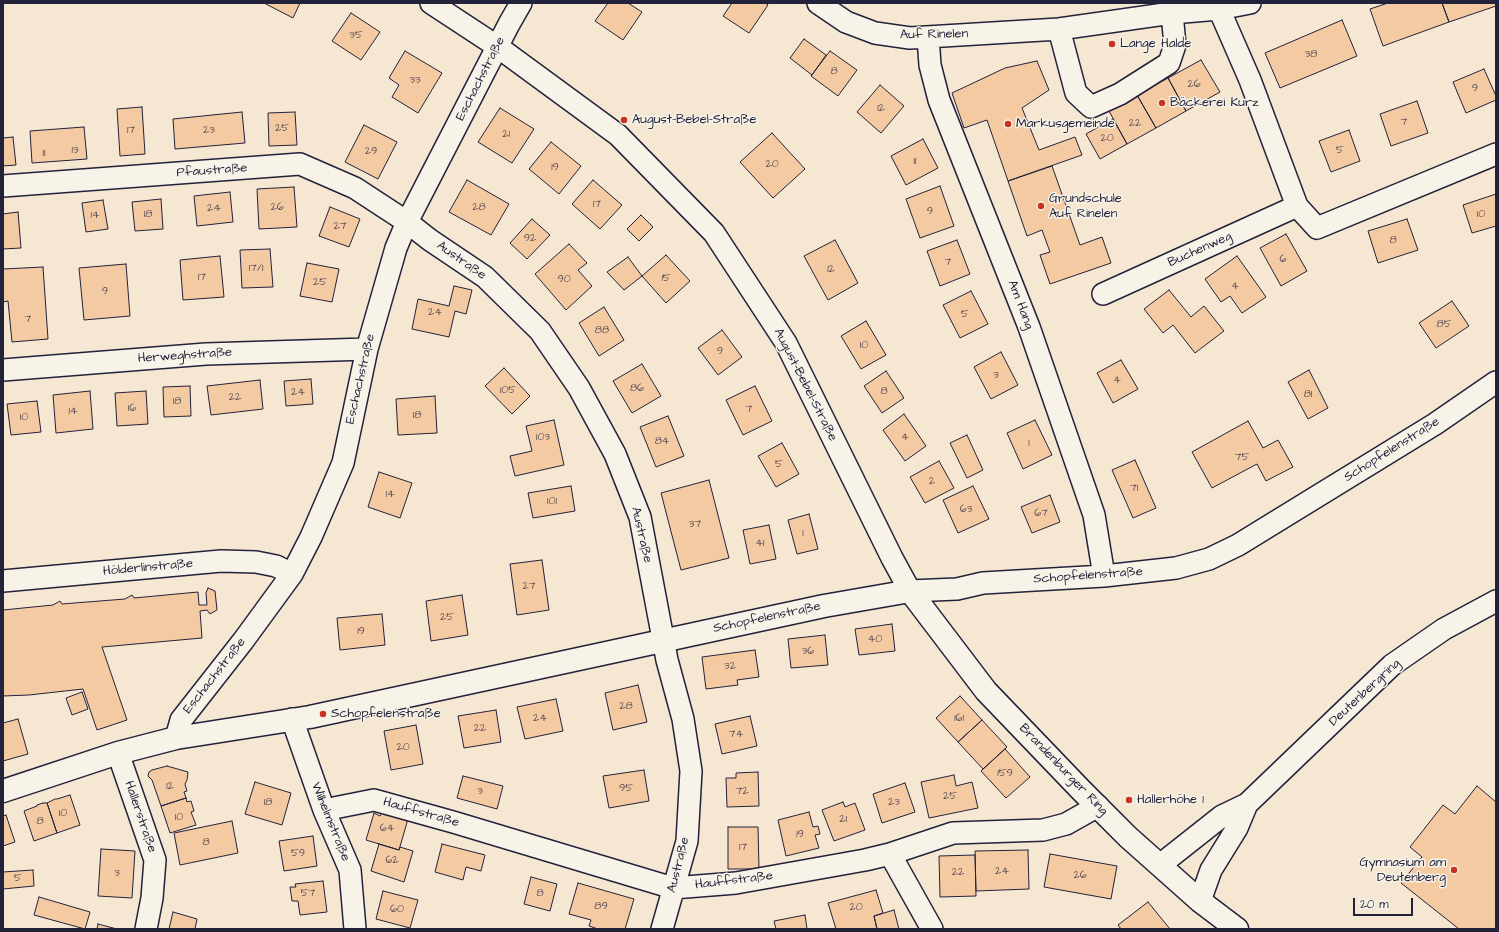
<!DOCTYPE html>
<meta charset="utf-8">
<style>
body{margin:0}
#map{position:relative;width:1499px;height:932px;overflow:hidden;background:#f6e7d3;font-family:"Architects Daughter",sans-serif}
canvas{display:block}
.frame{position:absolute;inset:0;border:4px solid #22223b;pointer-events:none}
.scale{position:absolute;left:1353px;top:898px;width:60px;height:18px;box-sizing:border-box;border:2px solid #22223b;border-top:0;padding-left:5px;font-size:12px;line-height:14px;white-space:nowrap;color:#22223b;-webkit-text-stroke:3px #f7f3e8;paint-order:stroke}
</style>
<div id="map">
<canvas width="1499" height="932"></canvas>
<div class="frame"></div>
<div class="scale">20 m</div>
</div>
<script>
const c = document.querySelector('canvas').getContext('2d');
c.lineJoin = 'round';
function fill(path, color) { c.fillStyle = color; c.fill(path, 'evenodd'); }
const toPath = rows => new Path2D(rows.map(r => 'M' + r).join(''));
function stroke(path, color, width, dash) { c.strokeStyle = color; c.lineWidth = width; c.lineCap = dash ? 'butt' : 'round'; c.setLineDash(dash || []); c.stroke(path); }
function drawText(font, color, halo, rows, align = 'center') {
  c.font = font + ' "Architects Daughter",sans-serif'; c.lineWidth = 3; c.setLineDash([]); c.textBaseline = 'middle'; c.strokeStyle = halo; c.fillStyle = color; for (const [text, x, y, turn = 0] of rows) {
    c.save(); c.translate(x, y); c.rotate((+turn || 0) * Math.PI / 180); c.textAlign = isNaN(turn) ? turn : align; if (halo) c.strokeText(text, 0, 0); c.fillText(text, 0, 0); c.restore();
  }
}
const building = toPath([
 [264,3,300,3,293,18,264,3],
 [608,3,628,3,642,12,623,40,595,21,608,3],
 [732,3,765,3,768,5,749,33,723,16,732,3],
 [1388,3,1442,3,1449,22,1383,46,1370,9,1388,3],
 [1442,3,1496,3,1496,6,1449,22,1442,3],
 [351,13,380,32,361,60,332,41,351,13],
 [1342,20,1357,56,1280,88,1265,53,1342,20],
 [804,39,826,55,812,75,790,58,804,39],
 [405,51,442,73,418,113,392,97,399,85,389,78,405,51],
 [830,51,857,70,838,96,811,76,830,51],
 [1201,60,1220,92,1186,111,1168,78,1201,60],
 [1037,61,1049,90,1022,108,1039,150,1075,137,1082,155,1008,181,987,120,964,128,952,93,1005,68,1037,61],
 [1484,69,1496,96,1496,100,1466,113,1453,82,1484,69],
 [1168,78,1186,111,1156,128,1137,95,1168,78],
 [880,85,904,106,881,133,857,112,880,85],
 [1137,95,1156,128,1127,144,1109,111,1137,95],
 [1417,101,1428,133,1391,146,1380,114,1417,101],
 [142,107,145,154,120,156,117,109,142,107],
 [500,108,534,129,512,163,478,142,500,108],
 [242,112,245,143,175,149,173,119,242,112],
 [295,112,297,145,269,146,268,113,295,112],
 [1113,119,1127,144,1100,159,1086,134,1113,119],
 [364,125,397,142,378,179,345,162,364,125],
 [84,127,87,159,32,163,30,131,84,127],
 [1349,130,1360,161,1331,172,1319,141,1349,130],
 [772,133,805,169,773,198,740,162,772,133],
 [13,137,16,165,3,166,3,138,13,137],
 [923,139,938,168,906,185,891,156,923,139],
 [551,142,581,166,559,194,529,169,551,142],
 [1052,166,1080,245,1102,237,1111,263,1050,284,1040,255,1050,252,1042,230,1027,236,1008,181,1052,166],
 [467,180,509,204,491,235,449,212,467,180],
 [593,180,622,205,600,229,572,204,593,180],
 [940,186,954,226,920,238,906,199,940,186],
 [294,187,297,227,259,229,257,189,294,187],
 [230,192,233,222,197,226,194,196,230,192],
 [1496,194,1496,226,1472,233,1463,205,1496,194],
 [161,199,163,229,135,231,132,202,161,199],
 [103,200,108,229,86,232,82,203,103,200],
 [330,207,360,219,349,247,319,236,330,207],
 [18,212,21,248,3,249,3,214,18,212],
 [641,215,653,227,639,241,627,229,641,215],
 [532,219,550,235,527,259,510,243,532,219],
 [1407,219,1418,250,1378,263,1368,231,1407,219],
 [1286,234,1307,271,1281,286,1260,248,1286,234],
 [835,240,858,283,828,300,804,256,835,240],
 [957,240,970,274,940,286,927,251,957,240],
 [569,244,587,263,578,270,592,286,566,310,535,274,569,244],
 [270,249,273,287,242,288,240,250,270,249],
 [666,255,690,281,666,303,642,276,666,255],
 [220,256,224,297,183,300,180,260,220,256],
 [1237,256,1266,297,1242,313,1230,296,1221,302,1205,279,1237,256],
 [628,257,642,276,624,290,607,272,628,257],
 [307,263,339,269,332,302,300,296,307,263],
 [126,264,130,316,84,320,79,268,126,264],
 [43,267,48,339,12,342,8,301,3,302,3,269,43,267],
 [454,286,472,290,466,314,455,311,449,337,412,329,418,299,449,306,454,286],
 [1169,290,1191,317,1204,306,1224,331,1195,353,1173,325,1163,333,1144,309,1169,290],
 [971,291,988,324,960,338,943,305,971,291],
 [1452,301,1469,326,1436,348,1419,323,1452,301],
 [604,307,624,340,599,356,579,323,604,307],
 [866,321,886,355,861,369,841,336,866,321],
 [722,330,742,357,718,375,698,348,722,330],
 [1001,352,1018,385,991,399,974,367,1001,352],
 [1121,360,1138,389,1113,403,1097,373,1121,360],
 [642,364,661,396,632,413,613,381,642,364],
 [504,368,530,396,512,414,485,386,504,368],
 [1309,370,1328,408,1308,419,1288,382,1309,370],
 [886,371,904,398,882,413,864,386,886,371],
 [311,379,313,404,286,406,284,381,311,379],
 [260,380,263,409,211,415,207,386,260,380],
 [190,386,191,416,164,417,163,387,190,386],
 [755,386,772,421,743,435,726,400,755,386],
 [90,391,93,429,56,433,53,395,90,391],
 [146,391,148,424,117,426,115,393,146,391],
 [435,396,437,433,398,435,396,399,435,396],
 [37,401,41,432,11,435,7,404,37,401],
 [904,414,926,446,905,461,883,430,904,414],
 [668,416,684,456,656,467,640,427,668,416],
 [554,420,564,465,515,476,510,456,532,451,526,426,554,420],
 [1035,420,1052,455,1023,469,1007,433,1035,420],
 [1248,421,1263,448,1278,440,1293,467,1266,481,1257,464,1212,488,1192,452,1248,421],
 [967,435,983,470,967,478,950,443,967,435],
 [782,443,799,474,776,487,758,456,782,443],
 [1135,460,1156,508,1133,518,1112,470,1135,460],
 [939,461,954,488,925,503,910,477,939,461],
 [379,472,412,483,400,518,368,507,379,472],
 [709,480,729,558,681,570,661,493,709,480],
 [571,486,575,511,533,518,528,493,571,486],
 [973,486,989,519,958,533,943,500,973,486],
 [1050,495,1060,522,1032,533,1021,507,1050,495],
 [809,514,818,549,797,554,788,520,809,514],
 [769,525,776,559,750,564,743,530,769,525],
 [542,560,549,610,517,615,510,564,542,560],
 [208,588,215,591,217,610,210,614,207,610,200,611,202,638,102,647,127,720,97,730,83,689,29,695,3,696,3,610,53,605,60,601,62,604,125,599,132,595,134,598,198,592,199,605,207,605,206,593,208,588],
 [462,595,468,635,431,641,426,601,462,595],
 [382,614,385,645,340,650,337,618,382,614],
 [892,624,895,651,859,655,855,629,892,624],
 [825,635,828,665,791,668,788,639,825,635],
 [755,650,759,677,737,680,738,685,706,689,702,657,755,650],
 [638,685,647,722,613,730,605,693,638,685],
 [82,692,88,709,72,715,66,698,82,692],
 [960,696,982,720,958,742,936,718,960,696],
 [556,699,563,731,525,739,517,707,556,699],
 [496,710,501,742,464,748,458,716,496,710],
 [750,716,757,746,722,754,715,724,750,716],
 [18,719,28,754,3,761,3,723,18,719],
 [982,720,1007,747,983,769,958,742,982,720],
 [416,725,423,764,391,770,384,731,416,725],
 [1005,749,1030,777,1006,798,981,771,1005,749],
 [167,766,188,772,187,780,185,784,187,791,184,792,186,798,161,806,152,780,148,776,149,772,152,770,167,766],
 [644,770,649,801,609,808,603,776,644,770],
 [758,772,759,806,727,807,726,778,736,778,736,773,758,772],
 [954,775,956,786,972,782,978,808,929,818,921,782,954,775],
 [463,776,503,786,497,809,457,798,463,776],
 [255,782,291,793,282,825,245,814,255,782],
 [905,783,915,812,882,823,873,794,905,783],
 [1477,786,1496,802,1496,929,1459,929,1401,883,1422,857,1410,847,1443,805,1455,814,1477,786],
 [70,795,80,825,57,833,47,803,55,799,57,799,70,795],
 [186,798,187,802,191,801,194,811,191,812,196,825,170,833,161,806,186,798],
 [843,802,845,807,855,803,865,830,834,841,822,810,843,802],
 [43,803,47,803,57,833,34,841,24,811,37,806,37,805,43,803],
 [382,811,408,819,399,850,366,840,374,813,380,816,382,811],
 [809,812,813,827,818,826,820,834,815,835,819,848,786,856,778,820,809,812],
 [6,815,15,842,3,846,3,816,6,815],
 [232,821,238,853,180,865,174,833,232,821],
 [728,827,758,827,759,869,728,869,728,827],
 [313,836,317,866,284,871,279,841,313,836],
 [379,844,399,850,400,847,413,851,404,882,371,871,379,844],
 [442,844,485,855,481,871,466,867,463,880,435,872,442,844],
 [101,849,135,851,132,898,98,896,101,849],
 [1028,850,1029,889,976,891,975,851,1028,850],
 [1050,854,1117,866,1111,899,1044,887,1050,854],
 [975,855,976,896,940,897,939,856,975,855],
 [33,870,34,886,3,889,3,872,33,870],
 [531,877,557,884,550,911,524,904,531,877],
 [323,881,327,912,300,915,298,901,292,901,290,887,296,887,295,884,323,881],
 [578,883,634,899,625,929,598,929,589,926,591,920,569,914,578,883],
 [876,890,883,913,874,916,877,929,836,929,828,903,876,890],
 [383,891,418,900,410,928,376,919,383,891],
 [39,897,90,912,85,929,34,915,39,897],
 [1148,902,1170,929,1121,929,1118,925,1148,902],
 [894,910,899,929,877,929,874,916,894,910],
 [173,912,197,919,195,929,169,929,173,912],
 [805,915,807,929,776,929,774,921,805,915],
 [98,924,117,929,97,929,98,924]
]);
const minor = toPath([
 [431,3,498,47,618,135,714,233,786,343,892,558,910,591,957,589,983,583,1104,576,1176,568,1209,559,1238,545,1435,424,1496,382],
 [818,3,846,22,875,33,910,38,1059,29,1172,13,1219,9,1250,3],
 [1219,3,1219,9,1250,80,1297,206,1317,228,1496,154],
 [1059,29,1076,93,1091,107,1120,94,1169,63,1175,45,1172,13],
 [928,37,930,65,939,100,1029,327,1094,515,1104,576],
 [3,186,300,164,355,188,407,222,430,240,485,277,540,331,579,388,615,454,640,517,667,660,683,719,691,771,687,841,662,929],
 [1103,294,1297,206],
 [3,370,206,354,367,349],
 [3,581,221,561,256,562,276,566,292,574],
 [292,719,324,810,350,870,355,929],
 [176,738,181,720,243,641,292,574,311,537,343,463,367,349,396,248,407,222,509,24,521,3],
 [118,753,155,860,152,898,146,929],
 [324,810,374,800,453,822,673,888,736,883,865,860,890,854,953,833,1043,830,1066,824,1098,806],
 [890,854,932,929],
 [1160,865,1222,816,1247,804,1392,665,1444,629,1496,601],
 [1200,901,1211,870,1237,828,1247,804]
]);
const tertiary = toPath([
 [3,791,118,753,176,738,310,717,824,606,910,591,986,691,1081,790,1128,837,1200,901,1237,929]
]);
const markers = [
 [1112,44,4,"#c8321e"],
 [1162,103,4,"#c8321e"],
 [624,120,4,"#c8321e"],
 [1008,124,4,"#c8321e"],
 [1041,206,4,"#c8321e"],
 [323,714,4,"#c8321e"],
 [1129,800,4,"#c8321e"],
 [1454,870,4,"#c8321e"]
];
const numberNames = [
 ["35",356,36],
 ["38",1311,55],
 ["8",834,72],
 ["33",415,81],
 ["26",1194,85],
 ["9",1475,89],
 ["12",881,109],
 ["7",1404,123],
 ["22",1135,124],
 ["25",282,129],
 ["17",131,131],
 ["23",209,131],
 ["21",506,135],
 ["20",1107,139],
 ["13",75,151],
 ["5",1340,151],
 ["29",371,152],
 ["11",44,154],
 ["11",915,162],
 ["20",772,165],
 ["19",555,168],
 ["17",597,205],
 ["26",277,208],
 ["28",479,208],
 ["24",214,209],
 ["9",930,212],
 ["18",148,215],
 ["10",1481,215],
 ["14",95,216],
 ["27",340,227],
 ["92",530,239],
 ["8",1393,241],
 ["6",1283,260],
 ["7",948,263],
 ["17/1",256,269],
 ["12",831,270],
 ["17",202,278],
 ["15",666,279],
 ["90",564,280],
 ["25",320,283],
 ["4",1235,287],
 ["9",105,292],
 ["24",435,313],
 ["5",965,315],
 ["7",28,320],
 ["85",1444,325],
 ["88",602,331],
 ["10",864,346],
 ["9",720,352],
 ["3",996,376],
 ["4",1117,381],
 ["86",637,389],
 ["105",508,391],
 ["8",884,392],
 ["24",298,393],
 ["81",1308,395],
 ["22",235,398],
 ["18",177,402],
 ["16",132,409],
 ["7",749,410],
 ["14",73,412],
 ["18",417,416],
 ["10",24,418],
 ["103",543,438],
 ["4",905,438],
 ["84",662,442],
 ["1",1029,444],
 ["75",1242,458],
 ["5",779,465],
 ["2",932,482],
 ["71",1134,489],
 ["14",390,495],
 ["101",552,502],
 ["63",966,510],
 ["67",1041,514],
 ["37",695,525],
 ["1",803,534],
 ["41",760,544],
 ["27",529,587],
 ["25",447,618],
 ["19",361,632],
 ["40",875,640],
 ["36",808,652],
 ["32",730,667],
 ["28",626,707],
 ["24",540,719],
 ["161",959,719],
 ["22",480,729],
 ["74",736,735],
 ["20",403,748],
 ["159",1005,774],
 ["12",170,787],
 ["95",626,789],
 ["3",480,792],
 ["72",742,792],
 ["25",950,797],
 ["18",268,803],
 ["23",894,803],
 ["10",63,814],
 ["10",179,818],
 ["21",843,820],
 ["8",40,822],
 ["64",387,829],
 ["19",800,835],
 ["8",206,843],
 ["17",743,848],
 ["59",298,854],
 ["62",392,861],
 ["24",1002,872],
 ["22",958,873],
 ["3",117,874],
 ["26",1080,876],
 ["5",18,879],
 ["57",308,894],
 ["8",540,894],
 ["89",601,907],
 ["20",856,908],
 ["60",397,910]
];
const streetNames = [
 ["Auf Rinelen",934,35,-1],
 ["Eschachstraße",481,79,-63],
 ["Pfaustraße",212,171,-4],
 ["Buchenweg",1200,250,-24],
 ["Austraße",461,261,35],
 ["Am Hang",1020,305,69],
 ["Herweghstraße",185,356,-4],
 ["Eschachstraße",361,379,-77],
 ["August-Bebel-Straße",805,385,63],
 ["Schopfelenstraße",1392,450,-32],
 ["Austraße",641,535,77],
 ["Hölderlinstraße",148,568,-5],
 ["Schopfelenstraße",1088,576,-4],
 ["Schopfelenstraße",767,618,-12],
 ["Eschachstraße",215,676,-52],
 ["Deutenbergring",1365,693,-43],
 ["Brandenburger Ring",1063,770,46],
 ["Hauffstraße",421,813,16],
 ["Hallerstraße",140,817,71],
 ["Wilhelmstraße",330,822,68],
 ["Austraße",679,865,-76],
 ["Hauffstraße",734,881,-7]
];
const poiNames = [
 ["Lange Halde",1120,44],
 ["Bäckerei Kurz",1170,103],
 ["August-Bebel-Straße",632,120],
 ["Markusgemeinde",1016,124],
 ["Grundschule",1049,199],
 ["Auf Rinelen",1049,214],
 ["Schopfelenstraße",331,714],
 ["Hallerhöhe 1",1137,800],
 ["Gymnasium am",1446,863,"right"],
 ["Deutenberg",1446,878,"right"]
];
fill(building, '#f4caa3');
stroke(building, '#22223b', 1);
stroke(minor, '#22223b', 24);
stroke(tertiary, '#22223b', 25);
stroke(minor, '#f7f3e8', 21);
stroke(tertiary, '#f7f3e8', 22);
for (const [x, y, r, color] of markers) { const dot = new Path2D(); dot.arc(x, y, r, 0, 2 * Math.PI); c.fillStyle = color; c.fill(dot); stroke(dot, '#f7f3e8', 1.5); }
drawText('11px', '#564c55', null, numberNames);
drawText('13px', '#22223b', '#f7f3e8', streetNames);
drawText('13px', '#22223b', '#f7f3e8', poiNames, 'left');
</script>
